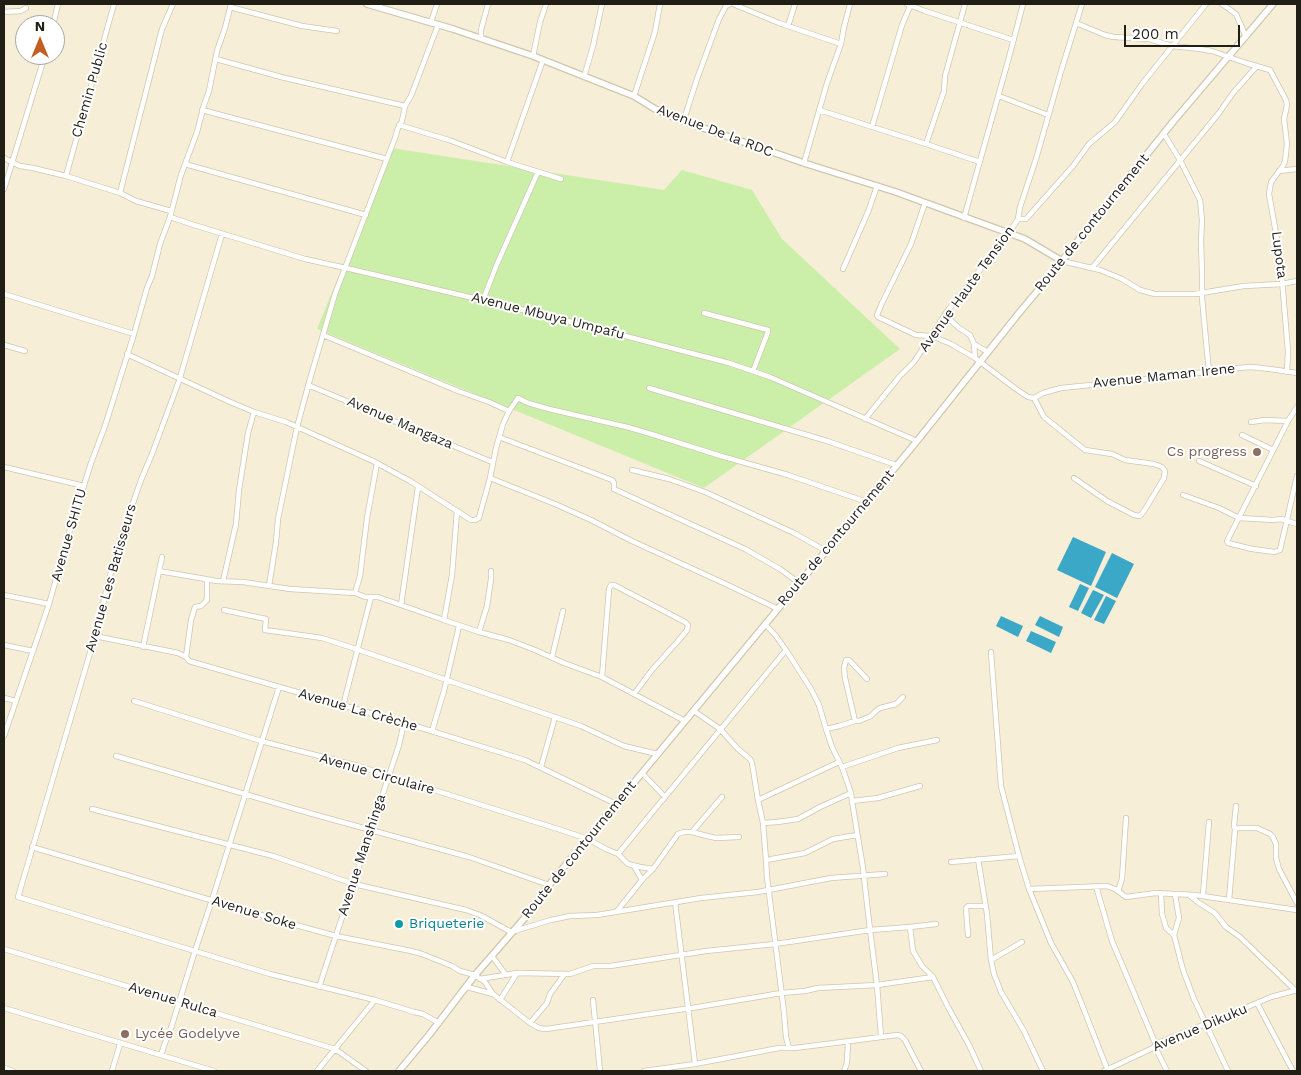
<!DOCTYPE html>
<meta charset="utf-8">
<style>
body{margin:0}
#map{position:relative;width:1301px;height:1075px;overflow:hidden;background:#f6eed7;font-family:"Work Sans",sans-serif}
canvas{display:block}
.frame{position:absolute;inset:0;border:5px solid #211e16;pointer-events:none}
.north{position:absolute;left:15px;top:15px;width:50px;height:50px;box-sizing:border-box;background:#fff;border:1px solid #a6a5a2;border-radius:50%;rotate:0deg;font-size:14px;font-weight:700;line-height:20px;text-align:center;color:#211e16}
.north::after{content:'';display:block;margin:auto;width:18px;height:22px;background:#c15f23;clip-path:polygon(50% 0,100% 100%,50% 72%,0 100%)}
.scale{position:absolute;left:1124px;top:25px;width:116px;height:22px;box-sizing:border-box;border:2px solid #211e16;border-top:0;padding-left:6px;font-size:15px;line-height:18px;white-space:nowrap;color:#211e16;-webkit-text-stroke:4px #fff;paint-order:stroke}
</style>
<div id="map">
<canvas width="1301" height="1075"></canvas>
<div class="frame"></div>
<div class="north">N</div>
<div class="scale">200 m</div>
</div>
<script>
const c = document.querySelector('canvas').getContext('2d');
c.lineJoin = 'round';
function fill(path, color) { c.fillStyle = color; c.fill(path, 'evenodd'); }
const toPath = rows => new Path2D(rows.map(r => 'M' + r).join(''));
function stroke(path, color, width, dash) { c.strokeStyle = color; c.lineWidth = width; c.lineCap = dash ? 'butt' : 'round'; c.setLineDash(dash || []); c.stroke(path); }
function drawText(font, color, halo, rows, align = 'center') {
  c.font = font + ' "Work Sans",sans-serif'; c.lineWidth = 4; c.setLineDash([]); c.textBaseline = 'middle'; c.strokeStyle = halo; c.fillStyle = color; for (const [text, x, y, turn = 0] of rows) {
    c.save(); c.translate(x, y); c.rotate((+turn || 0) * Math.PI / 180); c.textAlign = isNaN(turn) ? turn : align; if (halo) c.strokeText(text, 0, 0); c.fillText(text, 0, 0); c.restore();
  }
}
const green = toPath([
 [391,148,664,190,682,170,752,190,782,239,900,349,704,488,317,329]
]);
const water = toPath([
 [1073,537,1106,552,1091,586,1057,570],
 [1112,553,1134,564,1117,598,1095,587],
 [1080,584,1089,588,1078,611,1069,607],
 [1093,590,1104,595,1091,618,1081,613],
 [1106,596,1116,601,1104,624,1094,620],
 [1001,616,1023,626,1018,637,996,626],
 [1040,616,1063,627,1059,637,1035,625],
 [1031,631,1056,642,1051,653,1026,641]
]);
const street = toPath([
 [733,4,779,23,841,44],
 [907,4,925,11,1013,40],
 [1222,4,1236,14,1246,37],
 [230,7,302,26,337,31],
 [4,12,21,11,26,8],
 [431,22,437,4],
 [1076,23,1105,35,1114,37,1149,39,1172,46,1200,49,1212,51,1246,63,1270,70,1286,100,1287,105,1284,119,1287,144,1285,161,1283,166,1271,182,1269,194,1280,256,1288,351,1287,372],
 [53,25,58,4],
 [788,26,795,4],
 [481,38,481,30,488,4],
 [533,56,540,22,546,4],
 [216,59,281,77,405,106],
 [584,77,593,46,602,4],
 [634,96,655,32,660,4],
 [999,96,1048,115],
 [202,110,387,159],
 [819,110,926,144,980,162],
 [683,121,685,116,697,79,719,19,726,6,730,4],
 [399,125,449,140,507,162,561,179],
 [872,127,902,25,911,4],
 [1164,134,1180,160,1200,200,1202,220,1201,242,1202,273,1202,298,1209,372],
 [926,144,944,91,945,76,965,4],
 [4,158,20,166,33,168,66,176,120,193,136,201,171,211],
 [507,162,543,60],
 [804,163,827,83,841,44,844,27,850,4],
 [185,164,366,215],
 [1279,171,1297,169],
 [66,176,114,4],
 [4,189,45,55],
 [120,193,162,29,173,4],
 [925,203,911,244,882,303,877,315,878,317,916,335,932,336,951,344,975,358,1016,389,1028,397,1034,398],
 [170,217,194,225,305,259,346,268,541,314,729,363,770,377,917,441],
 [964,218,1008,61,1023,4],
 [1018,219,1020,207,1036,159,1062,68,1082,4],
 [222,234,179,381,152,454,141,480,116,552,95,636,18,897,270,974,375,1000,414,1012,423,1014,439,1023],
 [1062,261,1100,270,1122,279,1140,290,1155,294,1195,294,1244,286,1282,284,1297,281],
 [1092,268,1219,113,1233,93,1257,66],
 [843,269,868,212,877,186],
 [4,294,134,334],
 [483,300,497,264,538,172],
 [704,313,768,330,768,332,753,371],
 [945,315,959,328,970,335,974,344,975,358],
 [323,335,458,391,489,402,509,411],
 [974,344,988,352],
 [4,345,25,351],
 [127,354,228,401,254,412,286,422,373,461,410,481,471,520,475,520,479,518,480,514,490,478,496,448,503,424,509,411,518,398,528,403,549,409,627,427,651,434,721,456,788,475,867,502],
 [308,385,492,462],
 [649,388,827,441,896,465],
 [1034,398,1044,417,1085,450,1112,454,1125,460,1154,464,1162,467,1165,471,1164,478,1144,511,1140,516,1134,515,1107,501,1074,478],
 [1034,398,1043,393,1061,388,1140,380,1238,368,1251,367,1270,369,1297,373],
 [1297,407,1288,421,1227,541,1228,543,1252,549,1275,552,1280,550,1297,476],
 [865,419,900,376,914,362,948,310,1009,233,1018,219,1026,219,1073,166,1089,144,1115,122,1142,84,1206,4],
 [1251,422,1265,420,1288,421],
 [1242,435,1273,450],
 [499,437,612,480,614,483,614,489,616,490,745,549,780,569,799,583],
 [1199,461,1256,486],
 [377,463,367,518,360,576,355,593,365,597,378,597,444,620],
 [4,467,84,486],
 [632,470,669,479,705,492,794,533,826,551],
 [490,478,555,504,591,520,632,541,730,586,778,609],
 [1183,495,1219,508,1239,518,1274,520,1281,519,1297,524],
 [457,511,452,575,444,620,479,632,509,640,535,650,564,663,602,677,685,721],
 [159,571,217,581,243,582,290,589,355,593],
 [223,581,236,524,239,490,248,433,254,412],
 [269,586,276,542,278,519,297,427,310,379,335,294,395,138,398,128,402,121,405,106,411,96,438,25],
 [4,595,49,604],
 [401,605,418,487],
 [224,610,266,619,265,630,322,638,359,650,581,726,624,746,657,754],
 [765,624,776,636,786,650,811,689,819,705,826,729,839,726,855,721,859,721,871,716,877,710,880,708,896,704,903,697],
 [479,632,487,606,491,579,491,571],
 [95,636,178,653,186,657,189,661,415,726,525,760,616,804],
 [4,645,33,651],
 [143,647,162,557],
 [991,652,1001,786,1019,856,1029,889,1051,943,1073,982,1108,1071],
 [186,657,191,620,195,607,201,606,207,600,207,580],
 [552,657,563,611],
 [602,677,609,589,611,585,614,585,685,622,688,625,687,630,678,641,652,670,634,694],
 [4,698,16,701],
 [134,701,261,741,358,766,561,830,588,839,606,849,618,854,628,864,640,867,653,869],
 [343,706,371,597],
 [694,711,720,729,738,749,750,759,752,763,758,800,763,823,766,860,767,877,784,1012,786,1037,789,1048],
 [855,721,845,678,844,668,846,660,849,660,867,679],
 [826,729,832,747,842,767,898,748,937,740],
 [432,731,444,691,459,626],
 [4,736,49,604,69,533,91,463,105,426,134,334,147,288,152,276,160,244,170,217,181,175,197,132,204,105,209,91,217,51,225,28,231,4],
 [116,756,309,813,469,857,549,885],
 [541,767,555,717],
 [842,767,851,793,852,801,863,868,870,930,910,927,913,951,922,966,933,977,948,1007,969,1045,981,1071],
 [642,773,665,797],
 [758,800,839,762],
 [852,801,878,798,920,786],
 [92,809,273,856,354,884,466,910,480,915,511,932,551,920,570,916,597,915,701,898,758,892,831,878,885,874],
 [763,823,777,822,798,819,820,807,851,793],
 [1235,830,1234,825,1236,806],
 [692,832,722,797],
 [32,847,281,921,336,936,411,951,422,954,452,966,460,971,475,975,485,982,493,994],
 [618,854,786,650],
 [978,859,987,914,991,960,994,974,1001,992,1024,1031,1043,1071],
 [766,860,805,853,833,839,857,835],
 [951,862,1019,856],
 [634,866,642,880],
 [1096,886,1112,941,1156,1045],
 [1029,889,1107,886,1115,889,1126,897,1156,893,1195,895,1297,910],
 [1118,891,1122,879,1126,818],
 [1161,893,1162,914,1165,924,1166,928,1174,935],
 [1175,894,1179,918,1174,935,1183,970,1194,999,1228,1071],
 [1189,895,1199,903,1215,913,1226,927,1240,937,1296,991],
 [1203,895,1209,822],
 [1229,900,1235,830,1238,828,1257,828,1270,834,1273,837,1276,844,1276,858,1279,869,1297,903],
 [675,902,695,1064],
 [617,911,642,880,653,869,678,834,684,832,692,832,703,835,716,838,739,837],
 [910,927,936,924],
 [968,935,966,908,968,906,986,906],
 [4,949,335,1049,366,1071],
 [492,956,506,975],
 [991,960,1022,942],
 [480,979,517,973,570,974,593,966,610,966,706,951,775,944,870,930,877,985,881,1036],
 [319,987,399,745,404,723],
 [467,987,493,994,530,1023,539,1028,546,1029,698,1007,781,993,805,991,818,988,877,985,933,977],
 [500,1000,517,973],
 [593,1000,600,1071],
 [1257,1003,1293,1071],
 [4,1008,214,1071],
 [530,1023,547,1003,550,994,564,975],
 [1155,1047,1167,1071],
 [161,1055,165,1043,171,1028,195,951,212,900,279,687],
 [4,1068,13,1071],
 [112,1071,120,1044],
 [317,1071,375,1000],
 [644,1071,695,1064,779,1048,795,1048,897,1035,901,1036,905,1040,921,1071],
 [844,1071,847,1063,848,1041],
 [1104,1071,1153,1048,1158,1043,1245,1008,1271,997,1297,990]
]);
const secondary = toPath([
 [367,4,453,29,533,56,634,96,655,109,683,121,804,163,896,192,1025,239,1062,261],
 [399,1071,429,1035,475,975,529,913,549,885,642,773,917,441,1019,313,1045,282,1172,123,1273,4]
]);
const markers = [
 [1257,452,5,"#8d6e63"],
 [399,924,5,"#0f9aa8"],
 [125,1034,5,"#8d6e63"]
];
const streetNames = [
 ["Chemin Public",90,90,-74],
 ["Avenue De la RDC",715,131,21],
 ["Route de contournement",1092,223,-51],
 ["Lupota",1279,255,83],
 ["Avenue Haute Tension",967,289,-54],
 ["Avenue Mbuya Umpafu",548,316,14],
 ["Avenue Maman Irene",1164,376,-6],
 ["Avenue Mangaza",400,423,23],
 ["Avenue SHITU",69,535,-74],
 ["Route de contournement",836,538,-50],
 ["Avenue Les Batisseurs",111,578,-74],
 ["Avenue La Crèche",358,710,16],
 ["Avenue Circulaire",377,774,16],
 ["Route de contournement",579,850,-51],
 ["Avenue Manshinga",362,855,-72],
 ["Avenue Soke",254,913,17],
 ["Avenue Rulca",173,1000,17],
 ["Avenue Dikuku",1200,1028,-23]
];
const educationNames = [
 ["Cs progress",1247,452],
 ["Lycée Godelyve",135,1034,"left"]
];
const cultureNames = [
 ["Briqueterie",409,924]
];
fill(green, '#cbefa9');
fill(water, '#3ba8c8');
stroke(street, '#cec7b0', 6);
stroke(secondary, '#cec7b0', 8);
stroke(street, '#fff', 4.5);
stroke(secondary, '#fff', 5.5);
for (const [x, y, r, color] of markers) { const dot = new Path2D(); dot.arc(x, y, r, 0, 2 * Math.PI); c.fillStyle = color; c.fill(dot); stroke(dot, '#fff', 2); }
drawText('14px', '#211e16', '#fff', streetNames);
drawText('14px', '#785e54', '#fff', educationNames, 'right');
drawText('14px', '#0d838f', '#fff', cultureNames, 'left');
</script>
